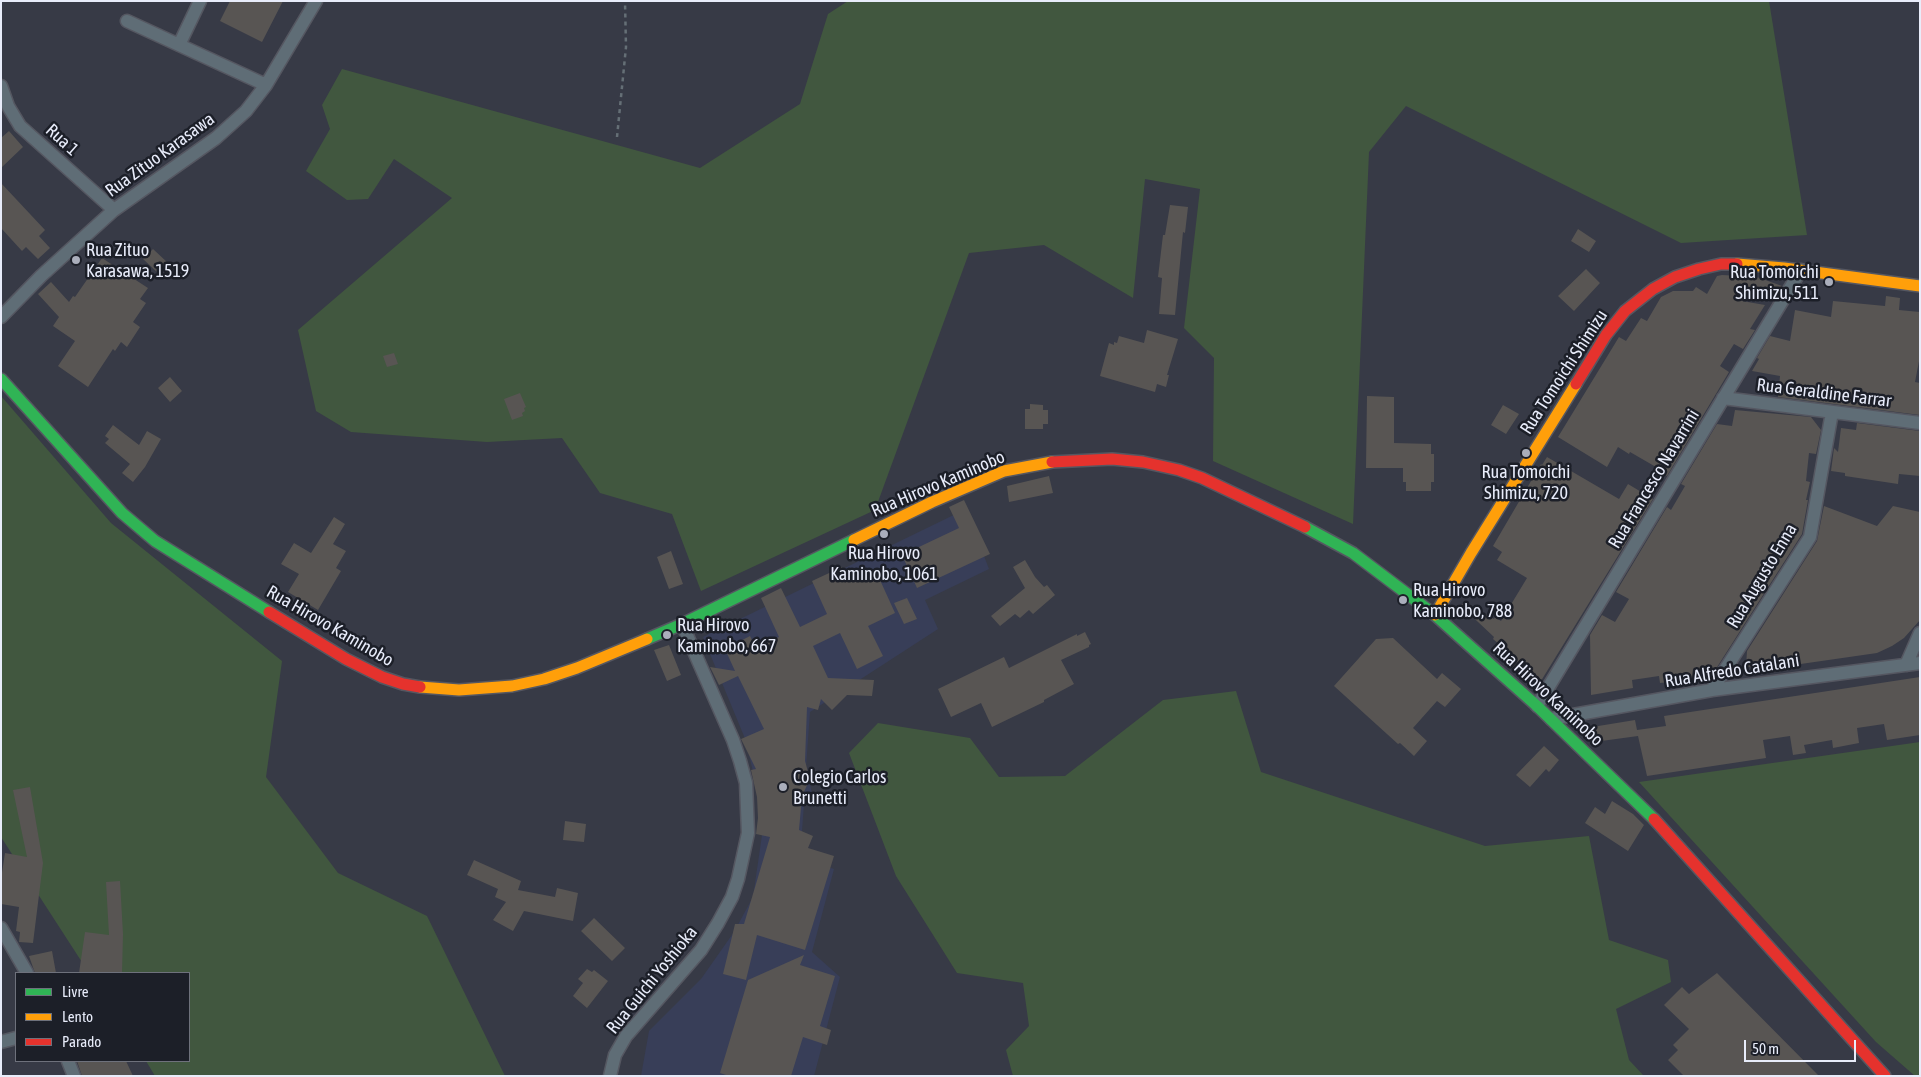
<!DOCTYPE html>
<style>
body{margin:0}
#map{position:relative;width:1921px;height:1077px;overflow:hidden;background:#373a46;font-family:"Asap Condensed",sans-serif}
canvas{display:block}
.frame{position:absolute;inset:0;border:2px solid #e8ecfa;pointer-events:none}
.legend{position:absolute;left:15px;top:972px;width:175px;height:90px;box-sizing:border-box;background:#1c1f28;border:1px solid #6e717c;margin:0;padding:6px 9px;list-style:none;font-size:15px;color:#e8ecfa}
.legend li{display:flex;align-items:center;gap:10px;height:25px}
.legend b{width:25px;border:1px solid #6e717c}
.scale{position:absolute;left:1744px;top:1040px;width:112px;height:22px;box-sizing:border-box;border:2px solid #e8ecfa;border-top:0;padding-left:6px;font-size:15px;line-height:18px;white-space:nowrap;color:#e8ecfa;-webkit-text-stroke:4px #1c1f28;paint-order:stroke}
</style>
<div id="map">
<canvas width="1921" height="1077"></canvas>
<div class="frame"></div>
<ul class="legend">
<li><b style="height:6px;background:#30b455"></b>Livre</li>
<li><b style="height:6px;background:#ff9f0a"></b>Lento</li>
<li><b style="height:6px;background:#e5322d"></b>Parado</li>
</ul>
<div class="scale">50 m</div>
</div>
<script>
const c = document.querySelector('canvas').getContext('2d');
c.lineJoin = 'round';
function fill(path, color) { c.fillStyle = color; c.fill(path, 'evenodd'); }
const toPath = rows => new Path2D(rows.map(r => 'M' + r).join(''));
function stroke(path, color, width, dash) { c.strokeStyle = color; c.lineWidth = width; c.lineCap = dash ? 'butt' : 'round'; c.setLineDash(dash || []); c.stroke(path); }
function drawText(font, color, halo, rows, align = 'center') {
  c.font = font + ' "Asap Condensed",sans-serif'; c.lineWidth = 5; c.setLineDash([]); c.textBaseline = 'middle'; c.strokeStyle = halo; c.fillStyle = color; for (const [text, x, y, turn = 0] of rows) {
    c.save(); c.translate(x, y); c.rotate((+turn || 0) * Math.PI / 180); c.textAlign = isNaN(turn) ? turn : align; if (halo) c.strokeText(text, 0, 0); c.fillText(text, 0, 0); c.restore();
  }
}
const built = toPath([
 [966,509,989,569,925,600,938,629,810,712,806,768,812,793,804,804,800,858,834,869,812,952,840,977,814,1076,641,1076,649,1031,701,979,734,932,753,897,764,821,746,741,703,637]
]);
const green = toPath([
 [848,1,1769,1,1807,235,1681,243,1406,106,1369,152,1353,524,1213,461,1214,358,1184,328,1200,189,1145,179,1133,298,1044,245,969,253,875,510,701,591,672,514,600,493,562,438,487,442,351,432,316,411,298,330,452,198,394,159,368,199,347,200,306,171,330,129,322,105,342,69,700,168,800,104,828,14],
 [1,396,111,523,282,661,266,777,338,873,427,916,505,1076,155,1076,146,1061,189,1061,189,973,89,973,1,837],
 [1236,691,1261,772,1485,846,1589,836,1609,940,1668,960,1671,982,1616,1009,1629,1060,1644,1076,1013,1076,1006,1050,1029,1026,1023,983,957,973,896,876,849,753,878,723,970,738,999,777,1065,776,1163,700],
 [1920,742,1920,1076,1915,1076,1876,1042,1639,782]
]);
const building = toPath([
 [230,1,283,1,262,42,220,21],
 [9,131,23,147,1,168,1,138],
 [1,183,45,230,39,236,50,248,38,259,26,247,22,251,1,228],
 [1170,205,1188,207,1185,233,1183,232,1175,315,1159,314,1162,278,1158,277,1163,235,1165,235],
 [1578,229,1596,241,1589,252,1571,241],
 [153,249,168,263,158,273,143,259],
 [102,258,148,288,140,299,146,303,133,322,140,327,127,347,121,342,115,351,113,349,88,387,58,366,75,341,53,326,59,317,38,294,51,282,69,302,73,296,75,297],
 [1586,269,1600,283,1574,311,1558,296],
 [1722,275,1757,277,1782,286,1780,289,1744,287,1742,301,1765,305,1750,329,1755,330,1743,349,1734,344,1720,366,1729,372,1667,476,1655,469,1656,467,1630,452,1629,454,1618,447,1607,467,1558,437,1619,337,1626,341,1641,318,1647,321,1661,297,1673,291,1693,291,1696,287,1707,294,1717,276],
 [1886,296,1900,298,1899,310,1920,312,1920,356,1915,382,1920,383,1920,415,1778,397,1780,376,1752,371,1759,359,1757,358,1770,336,1790,341,1795,310,1831,317,1833,301,1885,306],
 [1147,330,1178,339,1167,375,1169,375,1166,387,1157,384,1155,392,1100,376,1109,343,1114,345,1114,342,1117,343,1119,336,1144,343],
 [394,353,398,364,387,367,383,356],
 [170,377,182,391,170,402,158,388],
 [520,393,526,407,524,408,525,411,522,413,523,416,512,420,504,399],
 [1367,396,1394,397,1394,443,1431,444,1431,454,1434,454,1434,482,1431,482,1431,491,1406,491,1406,482,1403,482,1403,468,1366,468],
 [1030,404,1043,405,1043,410,1048,410,1048,424,1043,424,1043,429,1025,429,1025,409,1030,409],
 [1503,405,1519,414,1506,434,1491,425],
 [1735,410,1811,417,1821,430,1816,454,1809,453,1806,481,1810,482,1806,500,1808,500,1802,534,1712,675,1704,671,1694,679,1660,683,1659,676,1632,680,1633,688,1591,695,1590,635,1602,615,1615,622,1629,599,1616,592,1667,507,1671,510,1685,486,1681,484,1717,424,1732,426],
 [1857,423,1920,431,1920,476,1899,474,1898,484,1845,476,1845,473,1831,471,1834,448,1838,452,1841,428,1856,430],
 [113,425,139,445,147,431,161,439,145,467,133,482,122,473,130,464,105,443,109,439,105,436],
 [1547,457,1619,499,1628,484,1653,499,1536,689,1496,653,1500,645,1493,639,1494,637,1461,606,1464,602,1494,619,1495,617,1501,621,1527,578,1497,560,1502,552,1493,546,1541,464,1542,465],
 [1049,476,1053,493,1009,502,1007,486],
 [964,500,990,554,917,588,902,555,959,528,949,507],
 [1824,506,1877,526,1893,506,1920,512,1920,620,1904,638,1892,646,1877,653,1766,669,1766,666,1746,667,1747,651,1817,541],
 [334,517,345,524,333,544,346,551,336,568,341,571,318,610,288,592,299,574,281,564,294,543,311,553],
 [671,551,683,584,669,589,657,557],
 [1025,560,1035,577,1044,587,1047,585,1055,595,1033,614,1029,610,1020,618,1015,614,1000,626,991,616,1025,588,1013,567],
 [842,567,849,582,875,569,895,613,868,626,883,656,857,669,840,633,813,646,828,678,874,680,872,696,847,695,832,710,821,699,818,710,807,707,805,761,810,779,802,796,799,830,813,836,808,848,834,856,805,950,757,935,746,980,723,974,735,924,744,924,770,837,756,834,758,818,757,797,751,770,756,769,741,739,764,729,738,676,719,685,710,667,735,671,725,649,750,636,756,648,779,637,761,598,781,588,800,627,827,614,812,581],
 [907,598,917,619,904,624,894,603],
 [1085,632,1091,644,1089,645,1089,647,1061,660,1074,684,1044,700,1044,702,992,727,981,703,951,717,938,689,1004,657,1009,668,1077,634,1077,636],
 [1393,638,1437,679,1442,673,1461,689,1445,707,1437,701,1413,728,1427,741,1414,756,1400,743,1398,744,1334,686,1376,639],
 [669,645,681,675,667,681,654,650],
 [1920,677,1920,735,1887,740,1884,724,1857,728,1859,743,1833,748,1832,740,1804,745,1806,753,1793,755,1790,736,1763,740,1766,758,1647,776,1638,736,1594,742,1580,729,1635,720,1637,730,1666,726,1664,716],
 [1544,746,1559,760,1549,772,1546,769,1530,787,1516,775],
 [30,787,43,863,33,943,19,942,20,932,16,931,19,907,1,904,1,879,5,853,27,857,13,790],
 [1612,801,1633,814,1644,825,1628,851,1585,823,1595,807,1605,814],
 [565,821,586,824,584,842,563,840],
 [474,860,521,881,518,890,555,897,557,888,578,893,573,921,524,911,513,931,493,920,506,902,495,897,498,889,467,875],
 [120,881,123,934,122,973,79,973,85,932,109,935,106,882],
 [594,918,625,948,612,961,581,931],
 [52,951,56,973,35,973,29,956],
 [804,955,800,965,835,976,820,1026,831,1030,827,1045,803,1037,791,1076,729,1076,720,1073,748,980],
 [587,969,592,972,594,970,608,981,587,1008,573,996,583,983,578,979],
 [1717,973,1819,1076,1684,1076,1668,1060,1678,1050,1673,1045,1689,1029,1664,1005,1682,987,1689,994],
 [77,1061,126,1061,133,1076,82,1076]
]);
const path = toPath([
 [617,137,626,47,625,1]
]);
const street = toPath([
 [127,21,266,85],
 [179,45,200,1],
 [1,86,8,106,20,126,114,210],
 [1,317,41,276,114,210,216,138,246,111,266,85,316,1],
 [1723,398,1920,423],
 [1906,665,1920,633],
 [1712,690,1810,537,1832,412],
 [1537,706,1801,270],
 [1551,719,1712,690,1920,663],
 [1,928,27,973],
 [1,1042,16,1038],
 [68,1061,74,1076],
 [610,1076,615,1055,626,1036,701,950,718,923,732,897,738,879,748,833,746,783,740,761,733,740,682,624]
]);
const fast = toPath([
 [1,379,122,513,155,541,269,612],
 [1305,527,1353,553,1435,615,1537,706,1654,819],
 [647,639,682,624,854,540]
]);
const slow = toPath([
 [1737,264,1784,268,1920,286],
 [854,540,932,502,1004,471,1052,462],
 [1435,615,1471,553,1576,384],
 [420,687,459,690,512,686,544,679,577,668,647,639]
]);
const jam = toPath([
 [1576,384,1606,335,1625,311,1653,289,1675,277,1699,269,1721,264,1737,264],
 [1052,462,1112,459,1143,462,1179,470,1202,478,1305,527],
 [269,612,346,659,382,677,403,684,420,687],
 [1654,819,1885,1076]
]);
const markers = [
 [76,260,5,"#aaaebb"],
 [1829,282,5,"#aaaebb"],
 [1526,453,5,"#aaaebb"],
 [884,534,5,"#aaaebb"],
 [1403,600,5,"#aaaebb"],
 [667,635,5,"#aaaebb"],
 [783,787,5,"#aaaebb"]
];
const streetNames = [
 ["Rua 1",62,140,42],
 ["Rua Zituo Karasawa",160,155,-36],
 ["Rua Tomoichi Shimizu",1564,372,-57],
 ["Rua Geraldine Farrar",1824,393,7],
 ["Rua Francesco Navarrini",1654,479,-59],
 ["Rua Hirovo Kaminobo",938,484,-23],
 ["Rua Augusto Enna",1762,576,-59],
 ["Rua Hirovo Kaminobo",330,626,30],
 ["Rua Alfredo Catalani",1732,671,-9],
 ["Rua Hirovo Kaminobo",1548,694,43],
 ["Rua Guichi Yoshioka",652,980,-51]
];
const poiNames = [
 ["Rua Zituo",86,250],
 ["Karasawa, 1519",86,271],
 ["Rua Tomoichi",1819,272,"right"],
 ["Shimizu, 511",1819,293,"right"],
 ["Rua Tomoichi",1526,472,"center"],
 ["Shimizu, 720",1526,493,"center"],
 ["Rua Hirovo",884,553,"center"],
 ["Kaminobo, 1061",884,574,"center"],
 ["Rua Hirovo",1413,590],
 ["Kaminobo, 788",1413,611],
 ["Rua Hirovo",677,625],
 ["Kaminobo, 667",677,646],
 ["Colegio Carlos",793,777],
 ["Brunetti",793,798]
];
fill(built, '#383e58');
fill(green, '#41573f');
fill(building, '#585553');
stroke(street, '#555761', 15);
stroke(fast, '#555761', 14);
stroke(slow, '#555761', 14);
stroke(jam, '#555761', 14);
stroke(path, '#656f76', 2.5, [4, 4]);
stroke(street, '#5f6d76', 12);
stroke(fast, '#30b455', 11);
stroke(slow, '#ff9f0a', 11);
stroke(jam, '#e5322d', 11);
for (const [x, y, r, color] of markers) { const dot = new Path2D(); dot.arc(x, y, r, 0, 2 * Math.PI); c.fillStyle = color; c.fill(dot); stroke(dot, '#1c1f28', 2); }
drawText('18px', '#e8ecfa', '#1c1f28', streetNames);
drawText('18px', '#e8ecfa', '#1c1f28', poiNames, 'left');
</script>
